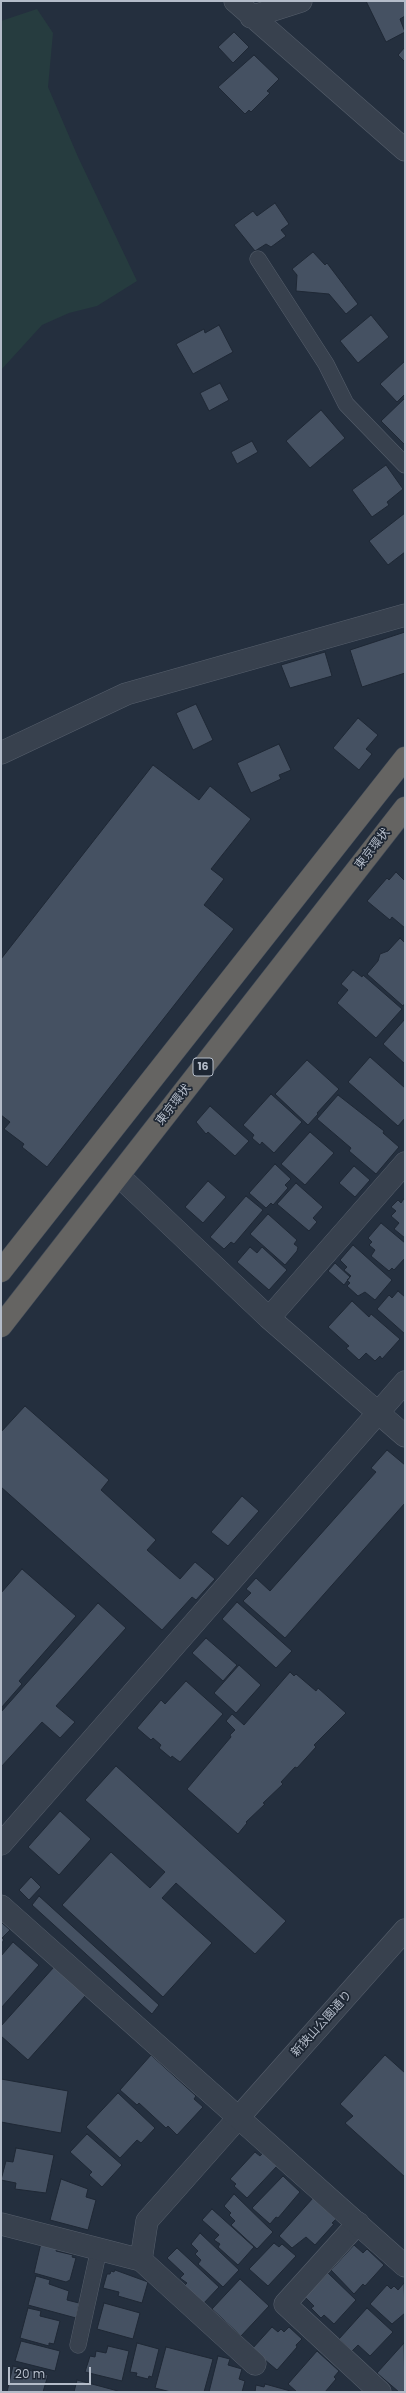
<!DOCTYPE html>
<meta charset="utf-8">
<style>
body{margin:0}
#map{position:relative;width:406px;height:2393px;overflow:hidden;background:#242f3e;font-family:Poppins,sans-serif}
canvas{display:block}
.frame{position:absolute;inset:0;border:2px solid #b4bcc9;pointer-events:none}
.scale{position:absolute;left:8px;top:2367px;width:83px;height:18px;box-sizing:border-box;border:2px solid #b4bcc9;border-top:0;padding-left:5px;font-size:12px;line-height:14px;white-space:nowrap;color:#b4bcc9;-webkit-text-stroke:3px #1d2633;paint-order:stroke}
</style>
<div id="map">
<canvas width="406" height="2393"></canvas>
<div class="frame"></div>
<div class="scale">20 m</div>
</div>
<script>
const c = document.querySelector('canvas').getContext('2d');
c.lineJoin = 'round';
function fill(path, color) { c.fillStyle = color; c.fill(path, 'evenodd'); }
const toPath = rows => new Path2D(rows.map(r => 'M' + r).join(''));
function stroke(path, color, width, dash) { c.strokeStyle = color; c.lineWidth = width; c.lineCap = dash ? 'butt' : 'round'; c.setLineDash(dash || []); c.stroke(path); }
function drawText(font, color, halo, rows, align = 'center') {
  c.font = font + ' Poppins,"Noto Sans JP",sans-serif'; c.lineWidth = 3.5; c.setLineDash([]); c.textBaseline = 'middle'; c.strokeStyle = halo; c.fillStyle = color; for (const [text, x, y, turn = 0] of rows) {
    c.save(); c.translate(x, y); c.rotate((+turn || 0) * Math.PI / 180); c.textAlign = isNaN(turn) ? turn : align; if (halo) c.strokeText(text, 0, 0); c.fillText(text, 0, 0); c.restore();
  }
}
const green = toPath([
 [37,9,53,33,48,87,78,157,137,281,97,306,69,313,42,325,1,370,1,21]
]);
const building = toPath([
 [366,1,405,1,405,16,400,19,405,32,386,42,366,1],
 [234,32,249,47,233,63,218,47,234,32],
 [405,47,405,62,398,55,405,47],
 [254,55,279,79,267,91,270,93,251,112,249,110,245,114,218,87,254,55],
 [275,203,289,224,281,230,286,236,271,247,266,244,255,251,234,225,253,211,257,216,275,203],
 [313,252,325,265,327,263,358,304,346,314,329,294,296,291,297,275,292,269,313,252],
 [371,315,389,337,358,363,340,341,371,315],
 [219,325,233,352,193,374,176,344,204,329,205,333,219,325],
 [405,361,405,394,397,402,380,384,405,361],
 [220,383,229,400,209,411,200,393,220,383],
 [405,398,405,445,381,421,405,398],
 [321,410,345,438,310,468,286,441,321,410],
 [252,441,258,452,237,464,231,452,252,441],
 [386,465,403,489,387,502,389,505,372,517,352,490,386,465],
 [405,513,405,552,388,565,369,541,405,513],
 [405,632,405,673,362,687,350,650,405,632],
 [325,652,332,676,290,688,281,665,325,652],
 [196,704,213,740,193,750,176,713,196,704],
 [358,718,378,735,366,749,372,754,359,770,333,748,358,718],
 [279,744,291,770,279,775,281,779,251,793,237,763,279,744],
 [153,765,199,800,210,786,251,819,211,869,224,879,204,905,234,929,47,1167,22,1147,24,1144,4,1129,10,1122,1,1115,1,959,153,765],
 [396,872,405,881,405,928,392,917,390,920,367,901,387,878,389,880,396,872],
 [400,938,405,943,405,1003,403,1006,367,974,378,961,380,954,388,951,400,938],
 [353,970,362,977,363,975,402,1009,376,1038,337,1003,348,990,341,984,353,970],
 [405,1019,405,1064,383,1044,405,1019],
 [370,1057,405,1088,405,1118,398,1126,348,1082,370,1057],
 [307,1060,339,1089,317,1113,318,1114,308,1125,275,1094,307,1060],
 [271,1094,302,1122,274,1153,262,1142,260,1145,252,1138,254,1135,243,1125,271,1094],
 [338,1095,384,1131,383,1133,399,1147,376,1174,349,1151,351,1148,317,1119,338,1095],
 [210,1106,249,1141,235,1156,208,1132,206,1134,196,1122,210,1106],
 [310,1132,334,1153,305,1185,281,1164,310,1132],
 [275,1164,291,1179,285,1185,288,1188,273,1205,271,1203,266,1208,249,1193,275,1164],
 [354,1166,370,1180,355,1197,339,1183,354,1166],
 [208,1181,226,1197,203,1223,185,1207,208,1181],
 [296,1183,323,1207,313,1218,317,1222,309,1231,277,1204,296,1183],
 [246,1196,263,1210,234,1244,231,1242,224,1249,210,1237,246,1196],
 [405,1197,405,1238,394,1229,399,1223,391,1216,396,1211,391,1207,398,1200,401,1203,405,1197],
 [268,1214,297,1240,294,1244,298,1247,297,1251,285,1265,250,1234,268,1214],
 [381,1223,405,1243,405,1258,394,1270,392,1268,389,1271,371,1256,375,1250,369,1245,372,1242,368,1238,381,1223],
 [353,1245,392,1280,375,1300,365,1292,358,1296,347,1286,350,1283,347,1280,351,1276,344,1270,347,1267,340,1260,353,1245],
 [250,1247,257,1253,262,1247,287,1270,269,1290,237,1262,250,1247],
 [335,1263,350,1277,344,1285,328,1271,335,1263],
 [398,1291,405,1297,405,1334,377,1309,389,1295,392,1298,398,1291],
 [352,1301,369,1317,371,1314,400,1339,382,1359,380,1356,375,1361,366,1353,359,1360,346,1348,349,1346,328,1327,352,1301],
 [25,1406,109,1480,101,1490,156,1540,147,1550,180,1579,195,1562,215,1579,196,1600,192,1597,162,1630,1,1487,1,1432,25,1406],
 [387,1450,405,1465,405,1503,285,1638,243,1601,251,1593,246,1589,256,1578,270,1591,376,1472,371,1468,387,1450],
 [242,1496,259,1511,228,1546,211,1532,242,1496],
 [22,1569,76,1616,19,1681,22,1684,1,1708,1,1593,22,1569],
 [237,1602,292,1651,276,1668,222,1619,237,1602],
 [98,1603,126,1628,56,1706,75,1722,60,1738,42,1722,1,1767,1,1712,98,1603],
 [206,1638,237,1665,223,1681,192,1653,206,1638],
 [239,1665,261,1685,236,1713,214,1693,239,1665],
 [290,1672,294,1676,296,1674,316,1691,318,1688,346,1713,314,1745,316,1747,297,1768,295,1767,281,1782,283,1784,263,1803,265,1804,246,1822,247,1823,238,1834,187,1789,231,1737,230,1735,235,1730,226,1721,232,1714,244,1725,290,1672],
 [186,1681,223,1714,180,1762,172,1756,171,1758,159,1748,161,1745,153,1738,151,1740,137,1728,161,1700,165,1704,186,1681],
 [116,1766,286,1921,255,1954,176,1883,162,1898,212,1943,163,1997,62,1905,111,1852,150,1888,165,1872,85,1800,116,1766],
 [60,1811,91,1839,59,1875,28,1847,60,1811],
 [31,1877,41,1887,29,1900,19,1890,31,1877],
 [39,1896,159,2005,152,2014,32,1905,39,1896],
 [1,1922,10,1930,2,1938,4,1940,1,1944,1,1922],
 [13,1942,39,1965,1,2008,1,1956,13,1942],
 [54,1967,86,1995,28,2060,1,2036,1,2026,54,1967],
 [151,2055,196,2096,194,2099,203,2107,177,2135,168,2126,166,2128,139,2103,137,2105,120,2090,151,2055],
 [385,2055,405,2073,405,2177,345,2123,353,2116,340,2104,385,2055],
 [1,2079,68,2091,61,2133,1,2122,1,2079],
 [118,2093,155,2128,141,2143,137,2140,120,2158,86,2127,118,2093],
 [87,2134,122,2165,102,2187,89,2175,92,2172,70,2152,87,2134],
 [16,2148,54,2155,46,2193,15,2189,16,2183,1,2180,6,2161,13,2162,16,2148],
 [255,2152,260,2156,263,2153,277,2166,247,2198,234,2186,236,2184,230,2179,255,2152],
 [283,2176,300,2192,278,2218,276,2217,270,2224,252,2208,283,2176],
 [61,2179,88,2189,86,2197,96,2200,88,2230,50,2220,61,2179],
 [234,2194,273,2232,257,2249,231,2225,235,2221,229,2215,231,2213,224,2206,234,2194],
 [313,2198,336,2219,332,2223,334,2224,315,2245,306,2237,292,2248,279,2236,313,2198],
 [212,2209,254,2247,238,2265,218,2247,220,2244,214,2240,219,2235,202,2220,212,2209],
 [200,2233,239,2270,223,2287,198,2264,201,2260,195,2254,198,2251,191,2244,200,2233],
 [41,2243,57,2247,56,2251,73,2255,72,2257,76,2258,70,2280,66,2282,34,2273,41,2243],
 [274,2243,279,2247,282,2244,296,2256,268,2286,249,2269,274,2243],
 [354,2245,363,2253,367,2249,384,2265,365,2286,363,2284,354,2294,331,2270,354,2245],
 [177,2248,219,2287,203,2304,184,2286,187,2283,180,2278,184,2274,167,2258,177,2248],
 [115,2270,148,2282,142,2303,118,2296,119,2292,103,2288,107,2274,110,2274,111,2271,114,2272,115,2270],
 [328,2273,356,2300,334,2324,324,2315,321,2318,311,2308,314,2306,305,2297,328,2273],
 [36,2276,50,2280,49,2284,69,2291,67,2300,79,2303,76,2318,28,2305,36,2276],
 [240,2279,269,2306,241,2336,212,2309,240,2279],
 [404,2283,405,2313,392,2324,370,2304,387,2285,391,2289,394,2286,398,2290,404,2283],
 [104,2303,140,2313,133,2339,97,2329,104,2303],
 [28,2308,41,2311,40,2316,60,2321,54,2344,49,2343,49,2346,20,2338,28,2308],
 [367,2308,393,2332,370,2356,358,2345,352,2351,339,2339,367,2308],
 [272,2327,278,2332,281,2329,284,2332,289,2327,302,2339,296,2345,297,2347,277,2370,252,2349,272,2327],
 [21,2341,60,2351,55,2371,15,2361,21,2341],
 [137,2343,159,2349,152,2377,149,2376,148,2379,136,2376,137,2373,130,2372,137,2343],
 [404,2343,405,2391,399,2392,377,2373,404,2343],
 [108,2346,129,2351,122,2381,85,2372,90,2356,95,2357,96,2351,106,2353,108,2346],
 [166,2347,213,2359,204,2392,171,2392,155,2388,166,2347],
 [317,2351,339,2371,334,2377,336,2379,325,2392,297,2392,288,2384,317,2351],
 [218,2356,230,2359,228,2365,242,2369,239,2379,245,2381,242,2392,209,2392,218,2356],
 [13,2366,48,2375,43,2392,7,2392,13,2366],
 [77,2380,118,2391,117,2392,74,2392,77,2380],
 [265,2384,294,2392,255,2392,256,2385,264,2387,265,2384]
]);
const service = toPath([
 [258,259,326,364,346,404,405,465],
 [78,2345,99,2249]
]);
const minor = toPath([
 [235,1,405,150],
 [251,17,301,1],
 [1,753,126,694,405,615],
 [119,1176,269,1318,405,1436],
 [269,1318,405,1163],
 [1,1844,405,1382],
 [358,2223,285,2304,380,2392],
 [1,2224,141,2260,255,2364],
 [141,2260,147,2221,239,2117]
]);
const tertiary = toPath([
 [1,1906,405,2266],
 [239,2117,405,1930]
]);
const trunk = toPath([
 [1,1271,405,758],
 [1,1326,405,808]
]);
const shields = [
 [203,1067,20]
];
const shieldNames = [
 ["16",203,1067]
];
const streetNames = [
 ["東京環状",373,849,-52],
 ["東京環状",174,1105,-52],
 ["新狭山公園通り",322,2024,-48]
];
fill(green, '#263c3f');
fill(building, '#455162');
stroke(building, '#1f2835', 1);
stroke(service, '#565f6c', 17);
stroke(minor, '#565f6c', 23);
stroke(tertiary, '#565f6c', 23);
stroke(trunk, '#434c59', 23);
stroke(service, '#38414e', 16);
stroke(minor, '#38414e', 22);
stroke(tertiary, '#38414e', 22);
stroke(trunk, '#656462', 22);
for (const [x, y, w] of shields) { const box = new Path2D(); box.roundRect(x - w / 2, y - 9, w, 18, 3); c.fillStyle = '#1d2633'; c.fill(box); stroke(box, '#b4bcc9', 1); }
drawText('bold 11px', '#b4bcc9', null, shieldNames);
drawText('12px', '#b4bcc9', '#1d2633', streetNames);
</script>
